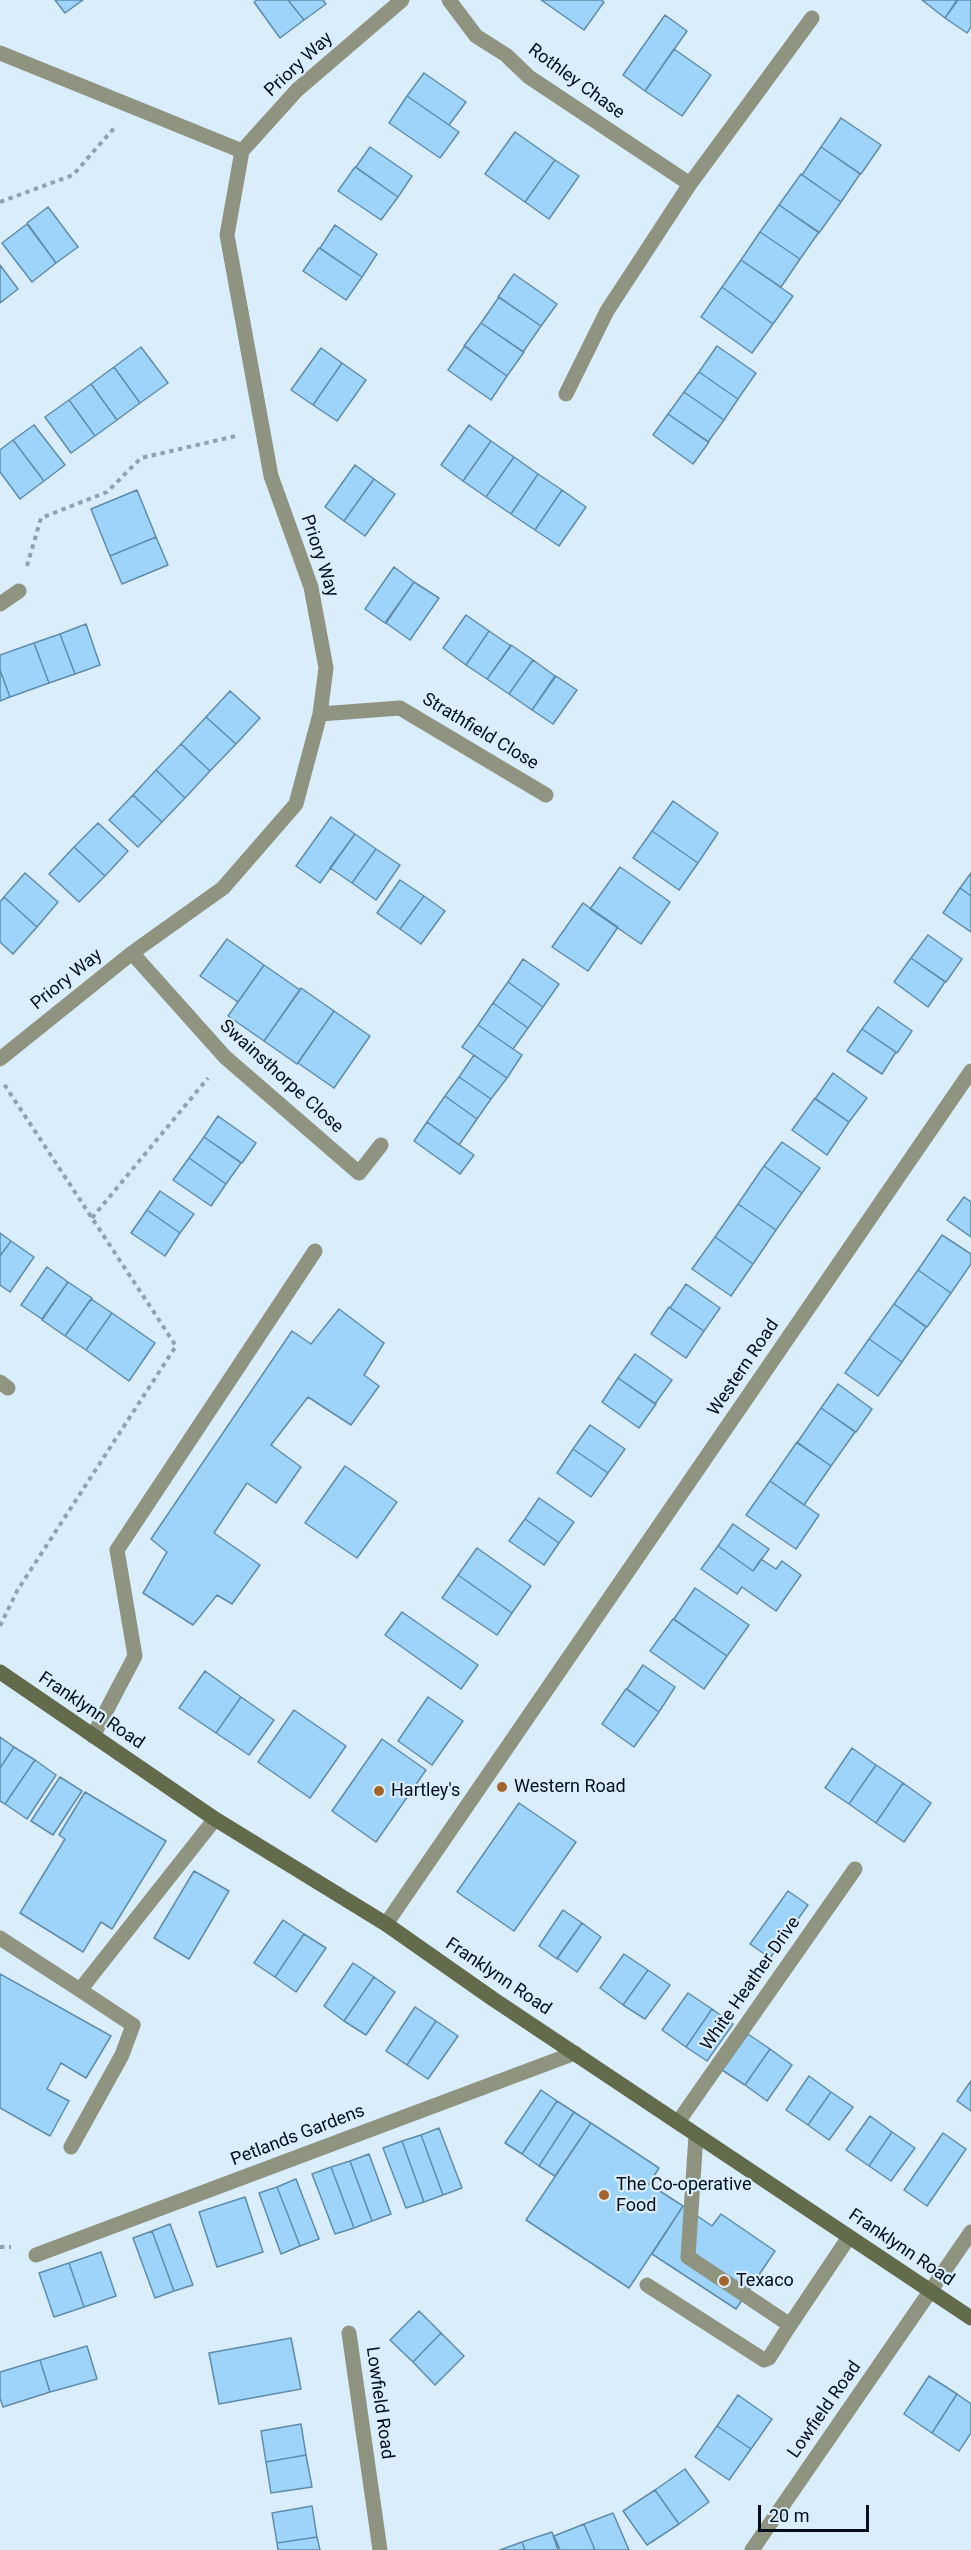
<!DOCTYPE html>
<style>
body{margin:0}
#map{position:relative;width:971px;height:2550px;overflow:hidden;background:#daedfb;font-family:Roboto,sans-serif}
canvas{display:block}
.scale{position:absolute;left:758px;top:2505px;width:111px;height:27px;box-sizing:border-box;border:3px solid #010e19;border-top:0;padding-left:8px;font-size:18px;line-height:21px;white-space:nowrap;color:#010e19;-webkit-text-stroke:4px #daedfb;paint-order:stroke}
</style>
<div id="map">
<canvas width="971" height="2550"></canvas>
<div class="scale">20 m</div>
</div>
<script>
const c = document.querySelector('canvas').getContext('2d');
c.lineJoin = 'round';
function fill(path, color) { c.fillStyle = color; c.fill(path, 'evenodd'); }
const toPath = rows => new Path2D(rows.map(r => 'M' + r).join(''));
function stroke(path, color, width, dash) { c.strokeStyle = color; c.lineWidth = width; c.lineCap = dash ? 'butt' : 'round'; c.setLineDash(dash || []); c.stroke(path); }
function drawText(font, color, halo, rows, align = 'center') {
  c.font = font + ' Roboto,sans-serif'; c.lineWidth = 4.5; c.setLineDash([]); c.textBaseline = 'middle'; c.strokeStyle = halo; c.fillStyle = color; for (const [text, x, y, turn = 0] of rows) {
    c.save(); c.translate(x, y); c.rotate((+turn || 0) * Math.PI / 180); c.textAlign = isNaN(turn) ? turn : align; if (halo) c.strokeText(text, 0, 0); c.fillText(text, 0, 0); c.restore();
  }
}
const building = toPath([
 [55,0,83,0,65,13,55,0],
 [257,0,288,0,304,20,280,38,254,2,257,0],
 [288,0,323,0,326,4,304,20,288,0],
 [541,0,601,0,604,2,584,30,541,0],
 [922,0,957,0,945,18,922,0],
 [958,0,971,0,971,27,967,33,945,18,958,0],
 [665,15,687,31,645,91,623,75,665,15],
 [674,49,711,75,682,116,645,91,674,49],
 [424,73,466,102,449,125,407,96,424,73],
 [407,96,459,132,440,158,389,123,407,96],
 [841,118,881,145,861,174,821,147,841,118],
 [515,132,555,160,525,202,485,174,515,132],
 [370,147,412,176,398,197,356,167,370,147],
 [821,147,860,174,841,202,802,175,821,147],
 [555,160,579,176,549,219,525,202,555,160],
 [355,167,398,197,381,220,338,191,355,167],
 [801,174,841,202,819,233,779,205,801,174],
 [779,205,819,232,800,259,760,232,779,205],
 [48,207,78,247,56,263,27,223,48,207],
 [27,224,56,263,32,282,2,243,27,224],
 [335,225,377,254,362,277,320,248,335,225],
 [760,232,800,259,781,287,741,260,760,232],
 [319,248,362,277,346,300,303,271,319,248],
 [741,260,793,296,773,324,722,287,741,260],
 [0,265,18,289,0,303,0,265],
 [514,274,557,304,541,326,498,297,514,274],
 [722,287,773,324,752,353,701,317,722,287],
 [499,297,541,326,523,352,481,323,499,297],
 [481,323,524,352,507,376,464,346,481,323],
 [465,346,507,376,491,400,448,370,465,346],
 [717,346,756,373,738,399,699,372,717,346],
 [141,347,168,383,140,403,114,367,141,347],
 [321,348,342,363,313,405,291,390,321,348],
 [342,363,366,380,337,421,313,405,342,363],
 [114,367,140,403,117,420,91,384,114,367],
 [699,372,738,399,724,420,684,392,699,372],
 [91,384,117,420,95,436,69,400,91,384],
 [684,392,724,420,708,442,668,414,684,392],
 [69,400,95,436,71,453,45,417,69,400],
 [668,414,709,442,693,464,653,435,668,414],
 [34,425,65,465,44,481,13,440,34,425],
 [469,425,491,441,463,481,441,465,469,425],
 [13,440,44,481,20,499,0,472,0,450,13,440],
 [491,441,514,457,486,497,463,481,491,441],
 [514,457,538,474,511,514,486,497,514,457],
 [355,465,374,479,344,521,325,507,355,465],
 [538,474,562,490,535,530,511,514,538,474],
 [374,479,395,494,365,536,344,521,374,479],
 [137,490,156,537,110,556,91,509,137,490],
 [562,490,586,507,559,546,535,530,562,490],
 [156,537,168,565,122,584,110,556,156,537],
 [394,567,414,582,385,623,365,609,394,567],
 [414,582,439,598,410,640,386,623,414,582],
 [466,615,489,631,466,665,443,648,466,615],
 [86,624,100,665,75,674,60,634,86,624],
 [489,631,511,646,487,679,466,665,489,631],
 [60,634,75,674,49,683,34,643,60,634],
 [34,643,49,683,10,697,0,670,0,655,34,643],
 [511,645,533,660,509,694,487,679,511,645],
 [533,660,555,676,532,710,509,694,533,660],
 [0,670,10,697,0,701,0,670],
 [556,676,577,690,553,724,532,710,556,676],
 [230,691,260,718,236,744,206,717,230,691],
 [206,717,236,744,210,771,181,744,206,717],
 [181,744,210,771,185,798,156,770,181,744],
 [156,770,185,798,162,822,133,795,156,770],
 [133,795,162,822,138,847,109,820,133,795],
 [673,801,718,833,698,863,652,831,673,801],
 [331,817,355,834,320,883,296,866,331,817],
 [98,823,128,851,105,876,74,847,98,823],
 [652,831,698,863,679,890,633,858,652,831],
 [355,834,376,849,352,883,330,868,355,834],
 [74,847,105,876,79,902,49,874,74,847],
 [376,849,400,865,376,900,352,883,376,849],
 [620,867,670,902,641,944,590,909,620,867],
 [25,873,58,902,37,927,4,897,25,873],
 [971,873,971,896,960,888,971,873],
 [400,880,424,896,400,929,377,913,400,880],
 [960,888,971,896,971,932,943,913,960,888],
 [424,896,445,911,421,944,400,929,424,896],
 [4,897,37,927,13,954,0,942,0,902,4,897],
 [583,903,618,927,588,971,552,947,583,903],
 [928,935,962,959,946,982,911,958,928,935],
 [227,939,264,965,238,1002,200,976,227,939],
 [911,958,945,982,928,1007,894,982,911,958],
 [523,959,559,984,543,1007,508,982,523,959],
 [264,965,300,990,264,1041,228,1016,264,965],
 [508,982,543,1007,528,1028,493,1003,508,982],
 [301,988,334,1011,297,1064,264,1041,301,988],
 [493,1003,528,1028,513,1049,478,1025,493,1003],
 [878,1007,912,1031,897,1053,862,1029,878,1007],
 [334,1011,370,1036,334,1088,298,1063,334,1011],
 [478,1025,522,1055,507,1078,462,1047,478,1025],
 [862,1029,896,1052,882,1074,847,1051,862,1029],
 [474,1055,507,1078,491,1099,459,1077,474,1055],
 [833,1073,867,1098,849,1122,815,1099,833,1073],
 [459,1077,491,1099,477,1119,445,1096,459,1077],
 [445,1096,477,1119,459,1145,427,1122,445,1096],
 [815,1098,849,1122,827,1155,792,1130,815,1098],
 [218,1116,256,1143,242,1163,204,1137,218,1116],
 [427,1122,474,1155,460,1174,414,1141,427,1122],
 [204,1137,241,1163,226,1184,189,1158,204,1137],
 [782,1142,820,1168,802,1193,764,1166,782,1142],
 [189,1158,226,1184,211,1206,173,1180,189,1158],
 [764,1166,802,1193,776,1230,738,1204,764,1166],
 [160,1191,194,1214,180,1233,147,1210,160,1191],
 [964,1197,971,1202,971,1237,947,1220,964,1197],
 [738,1204,776,1230,753,1264,715,1237,738,1204],
 [147,1210,180,1233,165,1256,131,1233,147,1210],
 [0,1233,11,1241,0,1256,0,1233],
 [942,1235,971,1254,971,1264,951,1293,918,1270,942,1235],
 [715,1237,753,1264,731,1296,692,1269,715,1237],
 [11,1241,34,1257,10,1292,0,1285,0,1256,11,1241],
 [47,1267,68,1282,42,1319,21,1305,47,1267],
 [918,1270,951,1293,927,1327,894,1304,918,1270],
 [68,1282,92,1298,65,1336,42,1320,68,1282],
 [686,1284,720,1308,704,1331,670,1308,686,1284],
 [91,1299,112,1313,86,1350,65,1336,91,1299],
 [894,1304,926,1327,902,1362,869,1339,894,1304],
 [669,1307,704,1331,686,1358,651,1334,669,1307],
 [339,1309,384,1343,364,1375,379,1386,351,1425,308,1397,271,1445,301,1467,276,1503,247,1483,214,1533,260,1565,232,1604,217,1595,193,1625,143,1593,167,1552,151,1539,292,1331,311,1344,339,1309],
 [112,1313,155,1343,129,1381,86,1350,112,1313],
 [869,1339,902,1362,878,1396,845,1373,869,1339],
 [635,1354,672,1380,655,1404,618,1378,635,1354],
 [618,1378,656,1404,639,1428,602,1402,618,1378],
 [838,1384,872,1409,856,1432,821,1408,838,1384],
 [821,1408,855,1432,831,1466,797,1443,821,1408],
 [590,1425,625,1449,608,1473,573,1449,590,1425],
 [797,1442,831,1466,804,1505,770,1481,797,1442],
 [573,1449,608,1473,591,1497,557,1473,573,1449],
 [345,1466,397,1502,357,1558,305,1523,345,1466],
 [770,1481,819,1515,796,1549,746,1515,770,1481],
 [539,1498,574,1522,559,1543,525,1519,539,1498],
 [525,1519,559,1543,544,1565,509,1541,525,1519],
 [733,1524,769,1549,753,1571,718,1546,733,1524],
 [718,1546,753,1571,761,1559,776,1569,782,1561,801,1575,776,1611,742,1587,737,1594,701,1569,718,1546],
 [477,1548,531,1586,512,1613,458,1575,477,1548],
 [458,1575,512,1613,497,1635,442,1598,458,1575],
 [695,1588,749,1625,727,1656,674,1619,695,1588],
 [402,1612,478,1665,461,1689,385,1635,402,1612],
 [673,1619,727,1656,704,1689,650,1651,673,1619],
 [643,1665,675,1687,659,1712,627,1689,643,1665],
 [205,1671,241,1697,216,1733,179,1708,205,1671],
 [626,1689,659,1712,634,1747,602,1724,626,1689],
 [241,1697,274,1720,249,1755,216,1733,241,1697],
 [428,1697,463,1721,432,1765,398,1741,428,1697],
 [294,1710,346,1746,310,1798,258,1762,294,1710],
 [0,1737,14,1747,0,1768,0,1737],
 [382,1739,426,1770,376,1842,332,1811,382,1739],
 [14,1747,35,1760,5,1804,0,1801,0,1768,14,1747],
 [852,1748,876,1765,849,1804,825,1788,852,1748],
 [35,1760,56,1775,27,1819,5,1804,35,1760],
 [876,1765,903,1783,876,1823,849,1804,876,1765],
 [60,1777,82,1791,53,1835,31,1821,60,1777],
 [903,1783,931,1803,904,1842,876,1823,903,1783],
 [85,1792,166,1841,112,1929,101,1922,83,1952,20,1913,65,1839,59,1835,85,1792],
 [519,1803,576,1842,514,1931,457,1892,519,1803],
 [194,1871,229,1891,189,1959,154,1938,194,1871],
 [788,1891,808,1905,770,1958,750,1944,788,1891],
 [563,1910,582,1923,557,1959,539,1946,563,1910],
 [283,1920,304,1934,275,1977,254,1963,283,1920],
 [582,1923,601,1937,577,1972,557,1958,582,1923],
 [304,1934,326,1948,296,1992,275,1977,304,1934],
 [624,1954,648,1970,623,2005,600,1988,624,1954],
 [353,1963,374,1977,344,2021,324,2006,353,1963],
 [648,1970,670,1985,645,2019,623,2005,648,1970],
 [0,1974,111,2036,86,2078,61,2063,47,2089,69,2101,50,2136,0,2108,0,1974],
 [374,1977,395,1992,366,2035,344,2021,374,1977],
 [688,1993,712,2009,686,2047,662,2030,688,1993],
 [415,2007,436,2021,407,2065,386,2051,415,2007],
 [712,2009,733,2024,707,2061,686,2047,712,2009],
 [436,2021,458,2036,428,2079,407,2065,436,2021],
 [748,2034,770,2049,745,2085,722,2070,748,2034],
 [770,2049,792,2065,767,2101,745,2085,770,2049],
 [809,2076,831,2092,808,2125,786,2110,809,2076],
 [971,2081,971,2111,957,2101,971,2081],
 [541,2090,557,2101,522,2154,505,2143,541,2090],
 [831,2092,853,2107,829,2140,808,2125,831,2092],
 [557,2101,574,2112,539,2166,522,2154,557,2101],
 [574,2112,591,2123,555,2176,539,2166,574,2112],
 [870,2116,892,2132,869,2166,846,2150,870,2116],
 [591,2123,659,2168,649,2184,683,2206,629,2288,526,2220,591,2123],
 [439,2128,462,2188,443,2195,421,2135,439,2128],
 [892,2132,915,2148,891,2181,869,2166,892,2132],
 [943,2133,966,2149,927,2206,904,2190,943,2133],
 [421,2135,443,2195,424,2202,402,2141,421,2135],
 [402,2141,424,2202,406,2208,383,2148,402,2141],
 [369,2154,391,2214,372,2221,350,2161,369,2154],
 [350,2161,372,2221,354,2228,331,2167,350,2161],
 [331,2167,354,2228,335,2234,312,2174,331,2167],
 [296,2179,319,2239,300,2246,277,2187,296,2179],
 [277,2187,300,2246,281,2254,259,2193,277,2187],
 [245,2197,263,2252,217,2267,199,2212,245,2197],
 [683,2206,712,2226,721,2214,775,2251,736,2309,652,2254,683,2206],
 [170,2224,193,2285,174,2291,152,2231,170,2224],
 [152,2231,174,2291,155,2298,133,2238,152,2231],
 [101,2252,116,2296,84,2307,69,2263,101,2252],
 [69,2263,84,2307,54,2317,39,2273,69,2263],
 [419,2311,441,2333,413,2362,390,2340,419,2311],
 [441,2333,464,2356,435,2385,413,2362,441,2333],
 [291,2338,301,2389,219,2404,209,2353,291,2338],
 [87,2346,97,2379,50,2392,40,2360,87,2346],
 [40,2360,50,2392,3,2407,0,2398,0,2372,40,2360],
 [929,2376,957,2394,932,2433,904,2414,929,2376],
 [957,2394,971,2404,971,2433,959,2451,932,2433,957,2394],
 [738,2395,772,2419,751,2449,717,2426,738,2395],
 [301,2424,306,2455,266,2462,261,2431,301,2424],
 [717,2426,751,2449,729,2480,695,2457,717,2426],
 [306,2455,312,2487,271,2493,266,2462,306,2455],
 [685,2469,709,2502,679,2524,655,2490,685,2469],
 [655,2490,679,2524,647,2545,623,2511,655,2490],
 [312,2506,317,2537,277,2543,272,2513,312,2506],
 [613,2513,629,2550,595,2550,584,2524,613,2513],
 [584,2524,595,2550,560,2550,554,2536,584,2524],
 [552,2532,558,2550,525,2550,522,2542,552,2532],
 [317,2537,320,2550,278,2550,277,2543,317,2537],
 [522,2542,525,2550,500,2550,522,2542]
]);
const path = toPath([
 [0,202,73,175,115,127],
 [27,566,41,518,107,492,141,458,236,436],
 [92,1218,208,1078],
 [0,1626,17,1591,176,1346,4,1084],
 [0,2247,11,2247]
]);
const service = toPath([
 [0,1382,8,1388],
 [93,1736,135,1656,117,1550,315,1251],
 [696,2135,688,2257,790,2325,849,2237],
 [647,2285,764,2360,769,2358,790,2325]
]);
const minor = toPath([
 [449,0,476,36,506,55,529,77,690,184],
 [0,53,242,151],
 [566,394,607,311,690,184,812,18],
 [0,604,19,591],
 [320,714,400,708,546,795],
 [132,953,225,1057,359,1173,381,1145],
 [0,1059,132,953,223,888,296,804,320,714,326,668,311,587,271,476,227,235,242,151,297,90,402,0],
 [386,1924,971,1071],
 [0,1938,80,1990],
 [678,2122,855,1869],
 [71,2147,122,2055,133,2025,80,1990,215,1819],
 [36,2255,575,2053],
 [349,2333,380,2550],
 [752,2550,971,2232]
]);
const secondary = toPath([
 [0,1672,215,1819,386,1924,493,1999,971,2318]
]);
const markers = [
 [502,1787,6,"#a4652c"],
 [379,1791,6,"#a4652c"],
 [604,2195,6,"#a4652c"],
 [724,2281,6,"#a4652c"]
];
const streetNames = [
 ["Priory Way",299,65,-43],
 ["Rothley Chase",576,82,36],
 ["Priory Way",319,556,72],
 ["Strathfield Close",480,732,31],
 ["Priory Way",67,980,-39],
 ["Swainsthorpe Close",281,1077,42],
 ["Western Road",744,1368,-56],
 ["Franklynn Road",91,1711,34],
 ["Franklynn Road",498,1977,34],
 ["White Heather Drive",751,1984,-55],
 ["Petlands Gardens",298,2136,-21],
 ["Franklynn Road",901,2248,34],
 ["Lowfield Road",379,2403,82],
 ["Lowfield Road",825,2410,-55]
];
const poiNames = [
 ["Western Road",514,1787],
 ["Hartley's",391,1791],
 ["The Co-operative",616,2185],
 ["Food",616,2206],
 ["Texaco",736,2281]
];
fill(building, '#9ed4fa');
stroke(building, '#5f8cab', 1.5);
stroke(path, '#91a2af', 4, [4.5, 4.5]);
stroke(service, '#8e9480', 15);
stroke(minor, '#8e9480', 15);
stroke(secondary, '#636b4d', 15);
for (const [x, y, r, color] of markers) { const dot = new Path2D(); dot.arc(x, y, r, 0, 2 * Math.PI); c.fillStyle = color; c.fill(dot); stroke(dot, '#daedfb', 2); }
drawText('18px', '#010e19', '#daedfb', streetNames);
drawText('18px', '#010e19', '#daedfb', poiNames, 'left');
</script>
